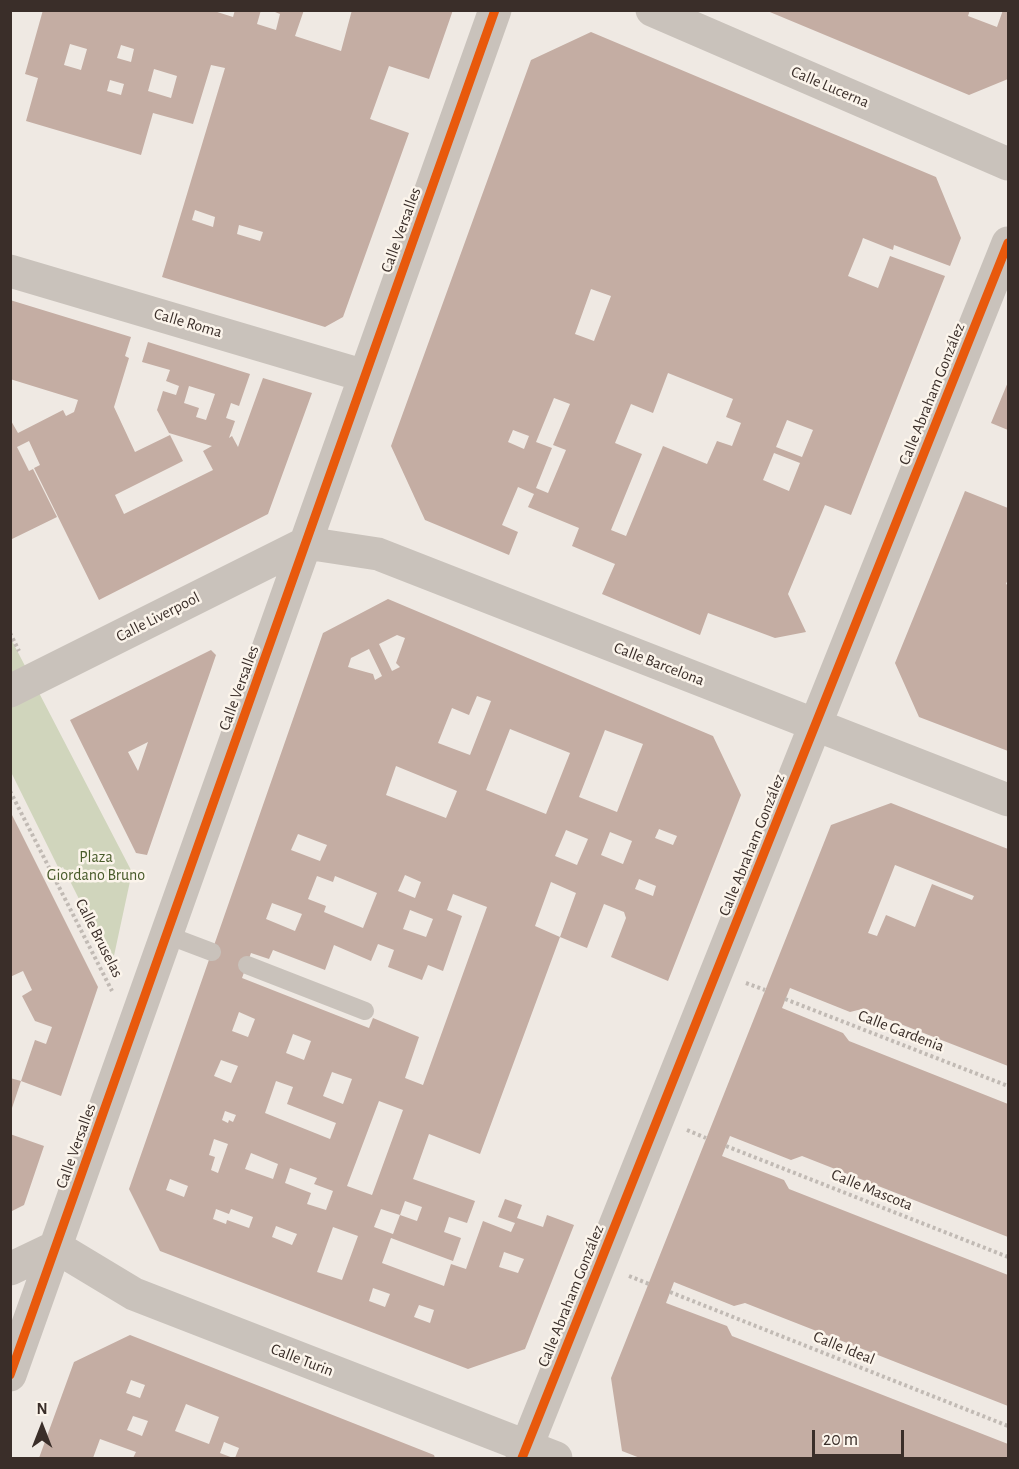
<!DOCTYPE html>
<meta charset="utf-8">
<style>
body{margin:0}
#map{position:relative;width:1019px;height:1469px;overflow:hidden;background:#efe9e3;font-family:"Alegreya Sans",sans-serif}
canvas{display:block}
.frame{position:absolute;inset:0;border:12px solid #3a2e29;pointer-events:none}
.north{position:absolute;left:12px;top:1397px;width:60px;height:60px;-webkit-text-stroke:4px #fbf4eb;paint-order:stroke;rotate:0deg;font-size:16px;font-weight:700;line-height:24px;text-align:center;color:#3a2e29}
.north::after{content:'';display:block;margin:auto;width:21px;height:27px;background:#3a2e29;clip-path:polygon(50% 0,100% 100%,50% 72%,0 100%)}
.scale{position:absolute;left:812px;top:1430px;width:92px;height:27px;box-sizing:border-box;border:3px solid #3a2e29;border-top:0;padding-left:8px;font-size:18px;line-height:21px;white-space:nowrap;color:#3a2e29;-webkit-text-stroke:4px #fbf4eb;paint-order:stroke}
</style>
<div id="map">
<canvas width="1019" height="1469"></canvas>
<div class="frame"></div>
<div class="north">N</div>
<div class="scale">20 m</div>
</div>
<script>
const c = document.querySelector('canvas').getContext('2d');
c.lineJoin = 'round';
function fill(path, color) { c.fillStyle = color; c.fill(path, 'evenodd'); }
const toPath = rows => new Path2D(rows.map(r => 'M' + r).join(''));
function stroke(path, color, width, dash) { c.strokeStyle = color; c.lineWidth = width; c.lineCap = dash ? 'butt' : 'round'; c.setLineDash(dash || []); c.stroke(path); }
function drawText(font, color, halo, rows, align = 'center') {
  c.font = font + ' "Alegreya Sans",sans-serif'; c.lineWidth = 5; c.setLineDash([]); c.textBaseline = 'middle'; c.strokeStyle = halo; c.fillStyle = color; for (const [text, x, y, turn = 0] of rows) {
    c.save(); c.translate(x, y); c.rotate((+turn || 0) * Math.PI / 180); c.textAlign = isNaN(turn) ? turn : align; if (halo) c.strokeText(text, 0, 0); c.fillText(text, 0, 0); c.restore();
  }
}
const green = toPath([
 [10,637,132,872,112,965,63,867,59,869,11,772]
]);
const building = toPath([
 [43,10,211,10,233,17,235,10,261,10,257,24,276,30,280,14,270,10,304,10,295,36,341,51,352,10,453,10,429,79,389,66,370,119,409,133,343,317,325,327,162,277,225,68,211,65,193,124,153,113,141,155,26,121,38,78,25,74],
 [70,44,87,49,81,70,64,65],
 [121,45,134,49,131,62,117,58],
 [154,69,177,76,171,98,148,91],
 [110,80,124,84,121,95,107,91],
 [195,210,215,217,213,227,192,220],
 [239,225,263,232,260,241,237,234],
 [765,10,970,10,968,16,997,27,1003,10,1008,10,1008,79,969,95],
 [591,32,936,177,961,238,950,266,894,245,893,250,863,238,861,244,848,276,878,288,890,256,945,276,851,515,825,505,788,594,806,632,775,638,708,613,700,635,602,594,615,564,572,546,579,528,528,507,534,494,518,487,502,525,518,532,509,555,425,520,391,446,531,60],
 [591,289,611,296,594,341,575,334],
 [668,373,733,399,726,417,741,423,732,446,717,441,707,464,663,446,626,536,611,530,642,454,615,443,631,404,653,413],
 [554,398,570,404,553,445,566,450,548,493,536,488,552,448,536,442],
 [787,420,813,430,802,457,776,447],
 [513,430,529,436,524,449,508,442],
 [774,453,800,463,789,491,763,480],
 [10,300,131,337,125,356,129,358,114,407,135,452,170,435,183,461,115,495,124,514,213,470,203,451,212,446,169,433,157,410,163,391,176,395,179,386,166,381,170,370,142,362,148,342,250,374,239,406,231,403,226,418,235,421,229,438,232,436,238,447,263,378,312,393,268,514,99,600,34,468,40,465,29,441,17,447,29,471,33,469,57,517,10,540,10,419,18,433,63,410,66,416,74,412,78,400,10,379],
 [189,386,215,394,206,420,196,417,199,408,184,403],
 [1008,382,1008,430,991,423],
 [965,491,1008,508,1008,579,1006,584,1008,585,1008,751,919,717,895,663],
 [388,599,713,736,741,795,668,981,611,957,626,918,624,912,604,904,587,948,560,937,576,893,551,882,535,926,560,937,480,1154,429,1134,413,1179,475,1201,467,1223,449,1217,444,1232,461,1238,453,1261,391,1238,382,1263,444,1286,451,1264,466,1269,483,1221,511,1232,515,1223,498,1217,505,1199,522,1205,517,1218,543,1227,547,1215,574,1225,525,1349,468,1369,160,1251,129,1189,323,633],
 [397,635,405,638,396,663,400,667,392,671,379,644],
 [369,649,382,676,375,680,373,674,348,667,351,658],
 [477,696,491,701,470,755,438,743,452,708,469,715],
 [510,729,570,753,546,814,486,790],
 [605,730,643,744,617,812,579,797],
 [396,766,457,791,446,818,386,795],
 [659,829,677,836,673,845,655,838],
 [566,830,588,839,577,865,555,856],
 [610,832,632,841,623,864,601,855],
 [298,834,327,845,320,861,291,850],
 [405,875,421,882,415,898,398,891],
 [317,876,333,882,335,876,377,893,363,928,324,912,326,906,308,899],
 [639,879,656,886,653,896,635,889],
 [453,894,487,907,423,1085,405,1078,419,1037,373,1018,369,1028,242,978,251,953,269,959,273,950,325,970,334,945,371,961,378,944,394,950,388,967,422,980,428,965,443,971,462,916,447,910],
 [272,903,302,914,295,931,266,919],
 [410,910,433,919,426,937,403,929],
 [239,1012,255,1019,248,1037,232,1031],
 [293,1034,311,1041,304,1060,286,1053],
 [221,1060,238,1066,231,1083,214,1076],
 [332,1072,352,1079,343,1104,323,1096],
 [276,1081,293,1087,287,1104,336,1123,330,1139,265,1113],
 [379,1101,403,1110,372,1195,347,1186],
 [225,1111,236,1115,233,1122,229,1120,228,1123,222,1120],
 [214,1139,228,1144,218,1173,211,1170,215,1157,209,1155],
 [251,1153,278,1164,273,1179,245,1169],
 [290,1168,317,1178,314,1184,333,1191,326,1210,307,1204,311,1193,285,1183],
 [170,1179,188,1186,184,1197,166,1190],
 [405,1201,422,1207,417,1221,400,1215],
 [216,1209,229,1214,231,1209,253,1217,249,1228,227,1220,226,1224,213,1219],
 [381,1209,400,1215,393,1234,374,1227],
 [276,1226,297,1234,292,1245,272,1237],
 [333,1227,358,1236,342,1280,317,1272],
 [504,1252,524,1259,518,1273,499,1267],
 [373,1288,390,1294,385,1307,369,1301],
 [419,1305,434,1310,430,1323,414,1317],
 [211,650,216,655,147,855,136,853,70,720],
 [148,742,138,771,128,752],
 [891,803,1008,849,1008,1066,862,1009,850,1012,790,988,782,1008,843,1033,849,1041,1008,1104,1008,1237,802,1156,791,1160,730,1136,722,1156,784,1180,789,1189,1008,1275,1008,1406,745,1303,734,1306,674,1282,666,1303,727,1326,732,1336,1008,1444,1008,1458,640,1458,622,1451,611,1378,831,825],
 [895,865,974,896,972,900,932,884,915,927,886,915,877,936,868,933],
 [10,811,98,987,61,1096,21,1081,35,1040,46,1044,52,1027,35,1021,22,996,32,990,23,971,10,977],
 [10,1078,21,1081,11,1111,10,1111],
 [10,1134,44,1146,24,1205,10,1212],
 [130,1335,434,1455,435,1458,235,1458,239,1448,224,1442,220,1453,233,1458,133,1458,136,1452,100,1439,93,1458,39,1458,74,1362],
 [131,1380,145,1385,140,1398,126,1393],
 [186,1404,219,1417,209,1444,175,1431],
 [133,1416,148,1421,142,1436,127,1430]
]);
const path = toPath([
 [10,633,19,651],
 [10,791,112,991],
 [746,983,765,990],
 [785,999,1008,1086],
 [687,1130,706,1138],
 [726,1146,1008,1257],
 [629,1276,649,1284],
 [670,1292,1008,1426]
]);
const lane = toPath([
 [167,935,212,952],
 [247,965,365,1011]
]);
const street = toPath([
 [652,10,1008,164],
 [10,271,365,376],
 [10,691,306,543,378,554,1008,800],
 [10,1269,56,1247,134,1294,556,1458],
 [10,1375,495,10],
 [522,1458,1008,243]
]);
const cycleway = toPath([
 [10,1375,495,10],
 [522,1458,1008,243]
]);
const streetNames = [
 ["Calle Lucerna",830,87,23],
 ["Calle Versalles",401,230,-70],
 ["Calle Roma",188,323,16],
 ["Calle Abraham González",932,394,-68],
 ["Calle Liverpool",158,617,-27],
 ["Calle Barcelona",659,664,21],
 ["Calle Versalles",239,688,-70],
 ["Calle Abraham González",752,845,-68],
 ["Calle Bruselas",99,938,63],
 ["Calle Gardenia",901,1031,21],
 ["Calle Versalles",76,1146,-70],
 ["Calle Mascota",872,1190,22],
 ["Calle Abraham González",571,1296,-68],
 ["Calle Ideal",844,1348,22],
 ["Calle Turin",302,1360,21]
];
const parkNames = [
 ["Plaza",96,857],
 ["Giordano Bruno",96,875]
];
fill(green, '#d0d5bc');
fill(building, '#c4ada3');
stroke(path, '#c1bab4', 4, [3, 3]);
stroke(lane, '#c9c2bb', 18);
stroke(street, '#c9c2bb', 33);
stroke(cycleway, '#e8590c', 9);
drawText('16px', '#3a2e29', '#fbf4eb', streetNames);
drawText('16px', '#485b2a', '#fbf4eb', parkNames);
</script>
